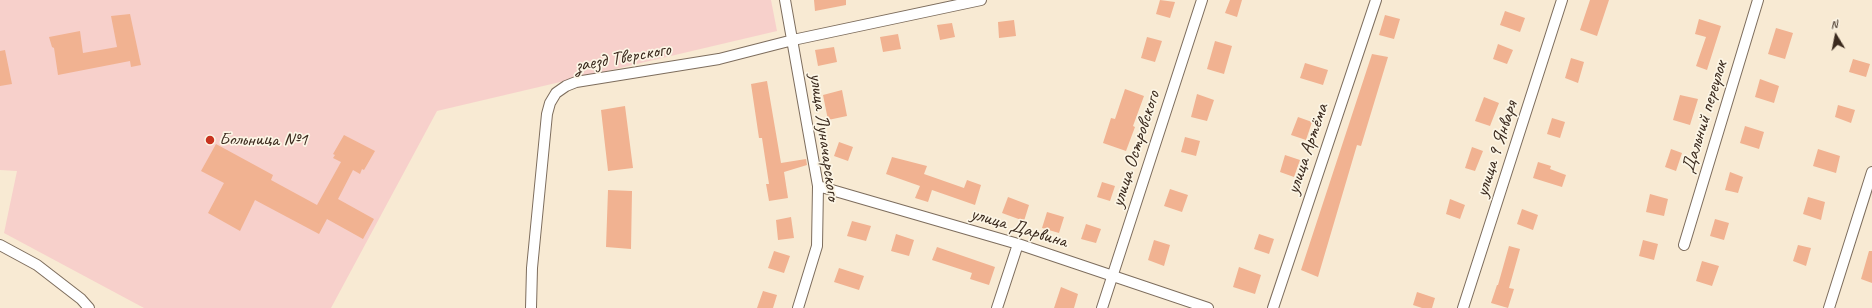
<!DOCTYPE html>
<meta charset="utf-8">
<style>
body{margin:0}
#map{position:relative;width:1872px;height:308px;overflow:hidden;background:#f8ead3;font-family:Caveat,sans-serif}
canvas{display:block}
.north{position:absolute;left:1816px;top:16px;width:40px;height:40px;-webkit-text-stroke:3px #fcf5e5;paint-order:stroke;rotate:350deg;font-size:11px;font-weight:700;line-height:16px;text-align:center;color:#3b2a1e}
.north::after{content:'';display:block;margin:auto;width:14px;height:18px;background:#3b2a1e;clip-path:polygon(50% 0,100% 100%,50% 72%,0 100%)}
</style>
<div id="map">
<canvas width="1872" height="308"></canvas>
<div class="north">N</div>
</div>
<script>
const c = document.querySelector('canvas').getContext('2d');
c.lineJoin = 'round';
function fill(path, color) { c.fillStyle = color; c.fill(path, 'evenodd'); }
const toPath = rows => new Path2D(rows.map(r => 'M' + r).join(''));
function stroke(path, color, width, dash) { c.strokeStyle = color; c.lineWidth = width; c.lineCap = dash ? 'butt' : 'round'; c.setLineDash(dash || []); c.stroke(path); }
function drawText(font, color, halo, rows, align = 'center') {
  c.font = font + ' Caveat,sans-serif'; c.lineWidth = 3.5; c.setLineDash([]); c.textBaseline = 'middle'; c.strokeStyle = halo; c.fillStyle = color; for (const [text, x, y, turn = 0] of rows) {
    c.save(); c.translate(x, y); c.rotate((+turn || 0) * Math.PI / 180); c.textAlign = isNaN(turn) ? turn : align; if (halo) c.strokeText(text, 0, 0); c.fillText(text, 0, 0); c.restore();
  }
}
const built = toPath([
 [0,0,771,0,777,31,437,111,331,308,144,308,4,233,17,171,0,170]
]);
const building = toPath([
 [814,0,846,0,846,5,815,11],
 [1160,0,1175,2,1170,18,1156,14],
 [1230,0,1242,0,1237,17,1225,13],
 [1590,0,1609,0,1597,36,1580,30],
 [1505,11,1525,18,1520,32,1500,25],
 [130,14,141,65,131,67,130,61,58,75,54,48,52,47,49,37,80,31,83,53,117,47,111,16],
 [1385,15,1400,19,1394,39,1379,35],
 [1699,19,1721,26,1707,70,1696,66,1706,37,1695,34],
 [1014,20,1016,36,999,38,998,22],
 [952,23,955,37,940,40,937,25],
 [1776,28,1793,33,1785,59,1768,54],
 [898,34,901,49,883,52,880,37],
 [1147,37,1162,41,1155,62,1141,58],
 [1215,41,1232,46,1224,74,1207,69],
 [1498,44,1513,50,1507,64,1493,59],
 [834,47,837,62,818,66,815,50],
 [5,50,12,84,0,86,0,51],
 [1372,54,1388,57,1361,146,1357,145,1318,277,1301,270],
 [1571,58,1584,62,1578,83,1565,78],
 [1853,59,1870,64,1866,77,1849,72],
 [1305,63,1328,70,1323,85,1300,78],
 [1760,79,1779,86,1774,103,1755,97],
 [767,81,781,163,806,159,807,165,784,172,788,198,769,201,766,184,769,184,762,138,759,138,751,84],
 [1125,89,1144,96,1133,126,1135,127,1126,151,1103,143,1111,118,1115,119],
 [842,90,847,116,828,120,823,95],
 [1197,94,1214,100,1207,121,1191,117],
 [1680,95,1698,99,1690,125,1673,120],
 [1484,97,1499,103,1490,126,1475,121],
 [1838,105,1855,110,1851,123,1835,117],
 [625,106,633,168,608,171,601,110],
 [1298,117,1312,122,1306,140,1291,135],
 [1552,118,1565,122,1560,138,1547,134],
 [1745,126,1764,132,1759,149,1740,143],
 [344,135,375,151,364,170,362,169,360,174,353,170,338,199,374,219,363,239,327,219,319,234,255,200,240,231,208,213,224,183,201,171,216,144,273,175,271,180,317,205,341,162,333,158,335,155,333,154],
 [1185,137,1200,141,1196,156,1181,152],
 [839,142,853,147,848,161,834,156],
 [1472,147,1483,151,1475,171,1465,168],
 [1671,149,1682,153,1676,171,1665,167],
 [1818,149,1840,156,1836,173,1813,166],
 [1285,155,1300,160,1294,177,1280,172],
 [892,157,927,166,924,174,964,188,967,180,981,185,975,205,932,190,928,202,915,198,920,186,886,174],
 [1538,162,1551,166,1550,169,1566,175,1562,187,1533,178],
 [1730,172,1743,177,1738,193,1725,190],
 [1102,182,1115,186,1110,201,1097,197],
 [1170,189,1188,195,1182,212,1164,206],
 [608,190,632,191,631,249,606,247],
 [1650,194,1668,199,1664,216,1646,212],
 [1008,197,1029,205,1024,221,1002,213],
 [1808,197,1825,202,1821,220,1803,214],
 [1450,199,1465,205,1460,219,1446,214],
 [1522,209,1538,215,1533,230,1517,224],
 [1047,212,1064,217,1059,233,1042,228],
 [791,217,794,238,778,240,776,220],
 [1715,219,1729,223,1724,240,1710,236],
 [852,221,871,226,866,241,847,236],
 [1086,224,1101,229,1096,243,1081,239],
 [896,234,914,240,909,256,891,251],
 [1259,234,1274,239,1269,254,1254,249],
 [1154,240,1170,245,1164,266,1148,260],
 [1643,240,1658,244,1654,260,1639,256],
 [1798,245,1811,248,1806,266,1793,261],
 [1509,246,1520,249,1509,288,1514,289,1508,308,1491,303,1497,285,1498,285],
 [937,247,995,267,989,285,970,279,972,273,932,260],
 [774,251,790,256,784,273,768,268],
 [1869,251,1872,251,1872,283,1861,279],
 [1702,261,1719,266,1712,286,1696,281],
 [1239,267,1261,275,1255,294,1233,287],
 [839,268,864,276,859,290,834,282],
 [1061,287,1078,294,1074,308,1054,308],
 [763,291,777,295,773,308,757,308],
 [1417,292,1435,298,1432,308,1422,308,1413,305]
]);
const minor = toPath([
 [785,0,818,186,817,246,798,308],
 [818,186,1018,244,1208,308],
 [0,245,37,265,81,299,89,308],
 [1684,245,1758,0],
 [531,308,532,268,547,114,550,103,556,93,566,86,576,82,719,59,793,40,981,0],
 [997,308,1018,244],
 [1102,308,1202,0],
 [1273,308,1376,0],
 [1463,308,1562,0],
 [1829,308,1872,172]
]);
const markers = [
 [210,140,5,"#c8321e"]
];
const streetNames = [
 ["заезд Тверского",623,58,-10],
 ["Дальний переулок",1705,117,-73],
 ["улица Луначарского",824,137,82],
 ["улица Островского",1136,149,-72],
 ["улица Артёма",1308,149,-71],
 ["улица 9 Января",1497,149,-72],
 ["улица Дарвина",1019,228,17]
];
const poiNames = [
 ["Больница №1",219,140]
];
fill(built, '#f7d0cb');
fill(building, '#f1b291');
stroke(minor, '#7d6d5d', 12);
stroke(minor, '#fff', 10);
for (const [x, y, r, color] of markers) { const dot = new Path2D(); dot.arc(x, y, r, 0, 2 * Math.PI); c.fillStyle = color; c.fill(dot); stroke(dot, '#fcf5e5', 1.5); }
drawText('19px', '#3b2a1e', '#fcf5e5', streetNames);
drawText('19px', '#3b2a1e', '#fcf5e5', poiNames, 'left');
</script>
